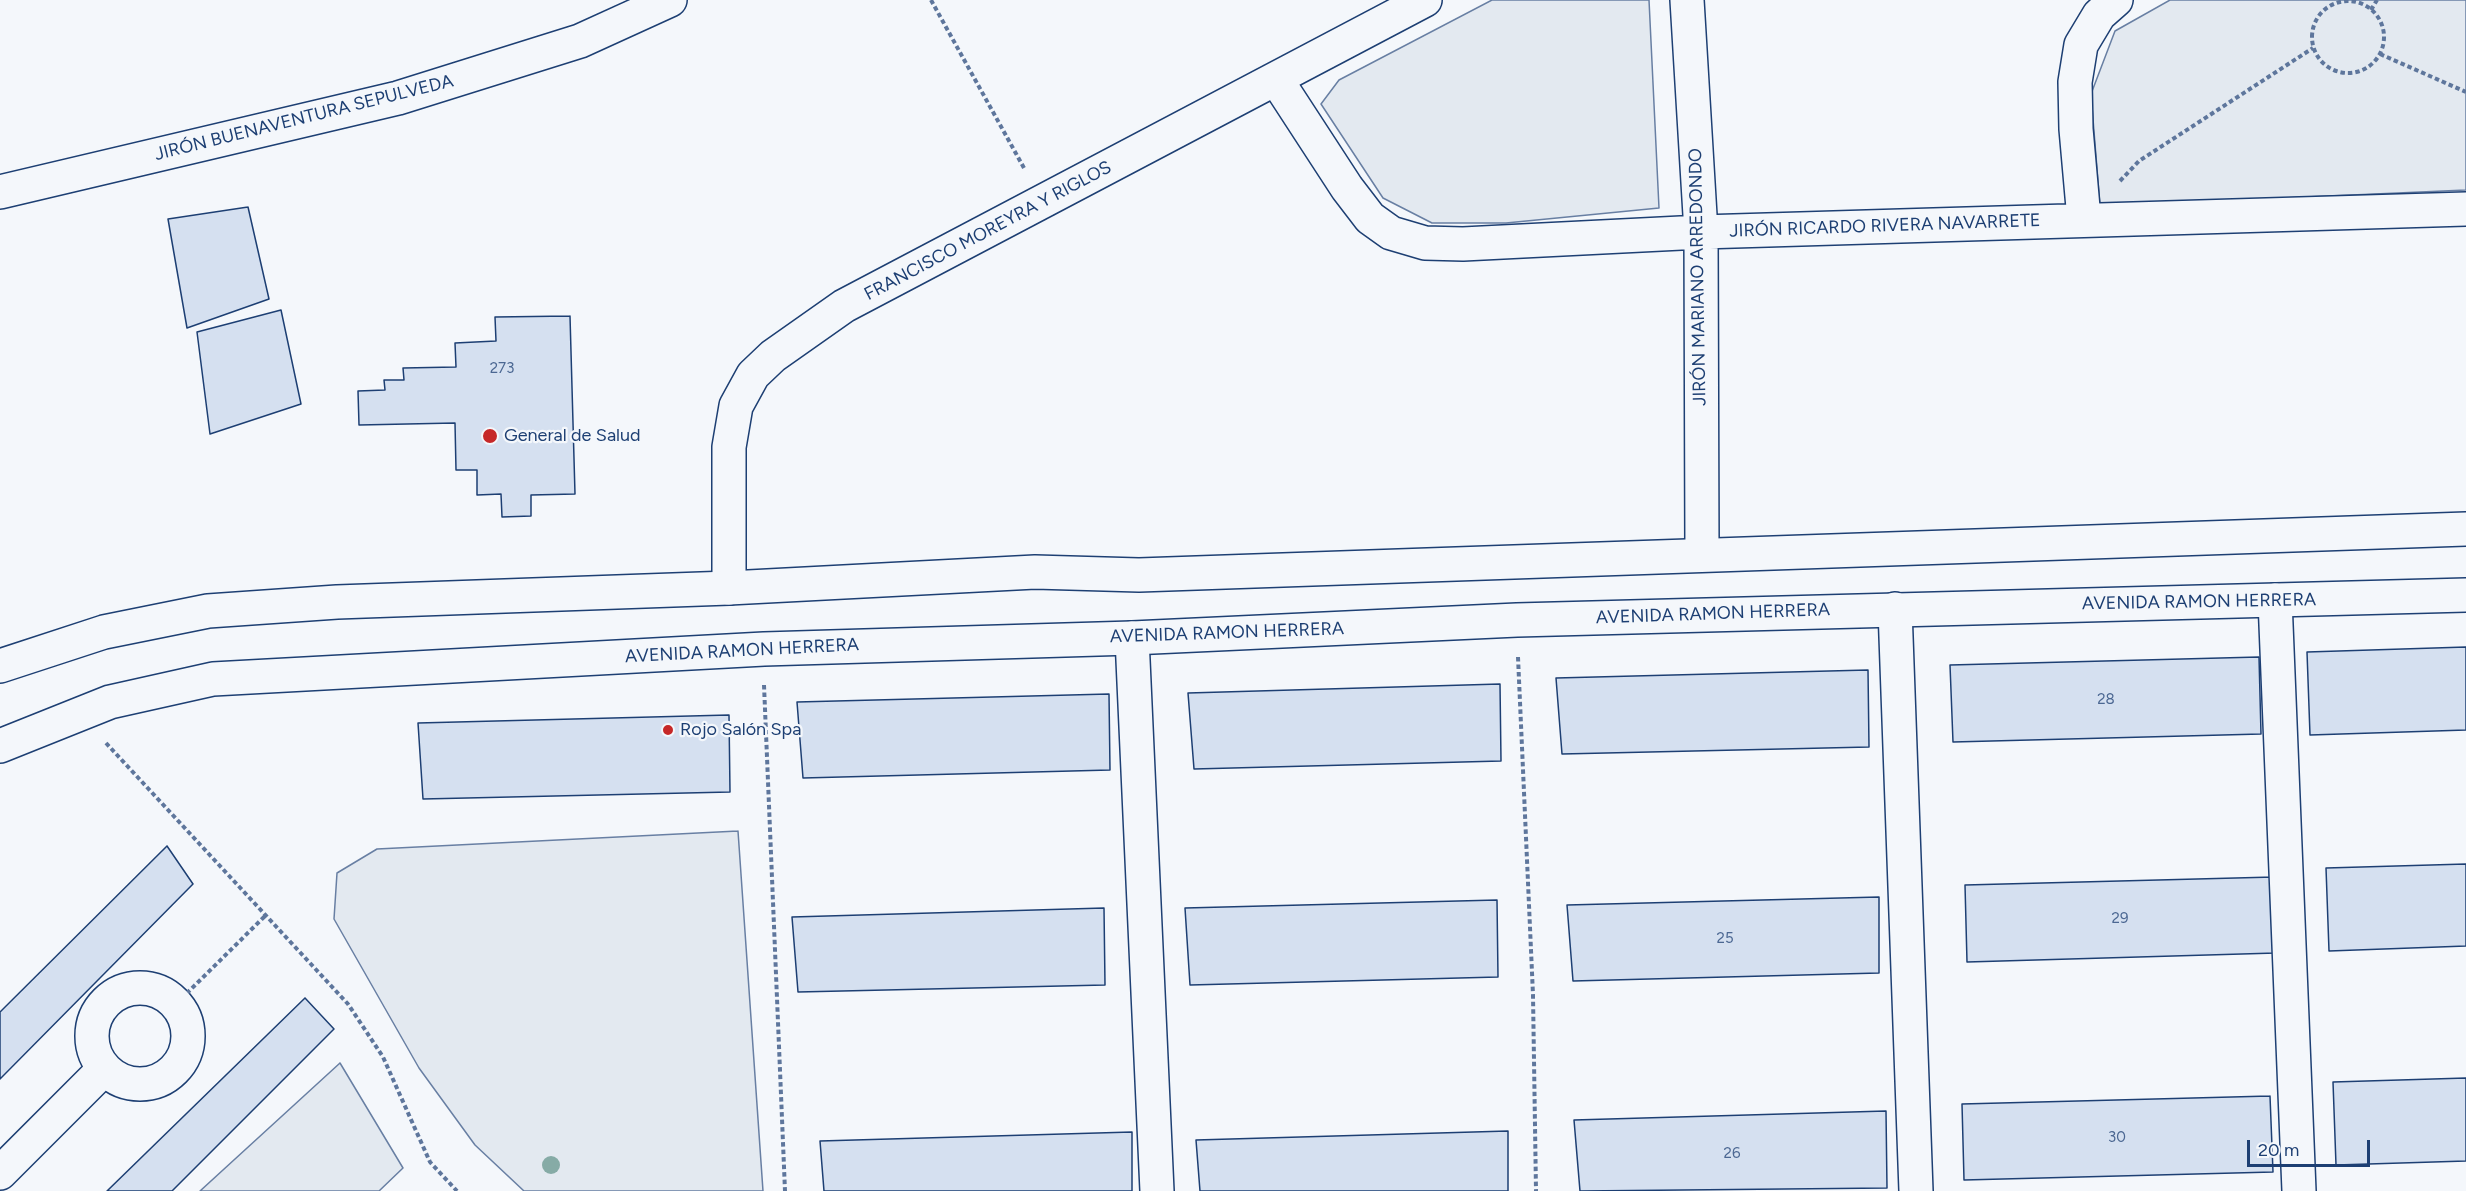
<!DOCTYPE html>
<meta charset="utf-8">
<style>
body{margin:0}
#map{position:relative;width:2466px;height:1191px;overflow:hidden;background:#f4f7fb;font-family:Figtree,sans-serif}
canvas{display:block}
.scale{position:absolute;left:2247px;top:1140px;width:123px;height:27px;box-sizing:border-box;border:3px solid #1d3f73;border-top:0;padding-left:8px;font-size:18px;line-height:21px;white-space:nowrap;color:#1d3f73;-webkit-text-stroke:4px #f4f7fb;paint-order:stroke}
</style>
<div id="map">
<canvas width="2466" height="1191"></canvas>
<div class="scale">20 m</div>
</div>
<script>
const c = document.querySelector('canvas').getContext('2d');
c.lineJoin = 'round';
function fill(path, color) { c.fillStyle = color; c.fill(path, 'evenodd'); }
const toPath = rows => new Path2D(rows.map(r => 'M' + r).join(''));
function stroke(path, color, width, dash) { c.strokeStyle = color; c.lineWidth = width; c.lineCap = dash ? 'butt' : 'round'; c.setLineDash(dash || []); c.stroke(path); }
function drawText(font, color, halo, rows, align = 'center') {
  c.font = font + ' Figtree,sans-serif'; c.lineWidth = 4.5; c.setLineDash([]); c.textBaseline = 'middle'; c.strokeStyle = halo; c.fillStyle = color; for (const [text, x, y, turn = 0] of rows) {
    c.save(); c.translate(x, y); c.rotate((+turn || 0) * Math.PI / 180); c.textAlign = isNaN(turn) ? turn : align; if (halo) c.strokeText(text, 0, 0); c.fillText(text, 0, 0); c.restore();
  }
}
const green = toPath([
 [1492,0,1649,0,1659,208,1506,223,1432,223,1383,198,1321,104,1339,80,1492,0],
 [2170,0,2466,0,2466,190,2100,206,2091,94,2115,31,2170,0],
 [738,831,763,1191,524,1191,475,1145,419,1068,334,919,337,873,377,849,738,831],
 [340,1063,403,1168,379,1191,200,1191,340,1063]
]);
const building = toPath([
 [248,207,269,299,187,328,168,219,248,207],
 [281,310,301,404,210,434,197,332,281,310],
 [570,316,575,494,531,495,531,516,502,517,501,494,477,495,477,470,456,470,455,423,359,425,358,391,385,390,384,380,404,380,403,368,456,367,455,343,496,341,495,317,570,316],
 [2466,647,2466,730,2310,735,2307,652,2466,647],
 [2259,657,2261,734,1953,742,1950,665,2259,657],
 [1868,670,1869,747,1562,754,1556,678,1868,670],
 [1500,684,1501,761,1194,769,1188,693,1500,684],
 [1109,694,1110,770,803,778,797,702,1109,694],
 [729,715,730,792,423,799,418,723,729,715],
 [167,846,193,884,0,1079,0,1012,167,846],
 [2466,864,2466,946,2329,951,2326,868,2466,864],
 [2274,877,2276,953,1967,962,1965,885,2274,877],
 [1879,897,1879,973,1573,981,1567,905,1879,897],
 [1497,900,1498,977,1190,985,1185,908,1497,900],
 [1104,908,1105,985,798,992,792,917,1104,908],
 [305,998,334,1029,172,1191,107,1191,305,998],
 [2466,1078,2466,1161,2336,1165,2333,1082,2466,1078],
 [2270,1096,2273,1172,1964,1180,1962,1104,2270,1096],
 [1886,1111,1887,1188,1580,1191,1574,1120,1886,1111],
 [1508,1131,1508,1191,1200,1191,1196,1140,1508,1131],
 [1132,1132,1132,1191,824,1191,820,1141,1132,1132]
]);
const path = toPath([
 [931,0,1024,168],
 '2312 37a36 36 0 1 1 72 0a36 36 0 1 1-72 0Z',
 [2371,10,2377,0],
 [2380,54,2466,92],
 [2120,181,2139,161,2313,48],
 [1518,657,1533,995,1536,1191],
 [764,685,785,1191],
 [106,743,348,1004,383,1057,430,1162,457,1191],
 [176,1004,266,915]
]);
const minor = toPath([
 [1687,0,1701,232,1702,554],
 [1276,79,1347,188,1370,218,1391,233,1425,243,1463,244,1701,232,2466,209],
 [0,192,398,98,580,41,670,0],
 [2084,219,2076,129,2075,82,2081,45,2099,15,2116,0],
 [729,588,729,447,736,406,753,375,773,356,844,306,1425,0],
 [2275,600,2299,1191],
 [1895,609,1916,1191],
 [1132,638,1157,1191],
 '92 1036a48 48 0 1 1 96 0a48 48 0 1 1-96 0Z',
 [0,1173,104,1069]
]);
const major = toPath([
 [0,666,104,632,208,611,337,602,729,588,1035,572,1139,575,2466,529],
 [0,746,110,702,213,679,764,649,1132,638,1517,620,2466,595]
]);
const trees = [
 [551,1165]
];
const markers = [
 [490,436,8,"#c62828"],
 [668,730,6,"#c62828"]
];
const numberNames = [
 ["273",502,369],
 ["28",2106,700],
 ["29",2120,919],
 ["25",1725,939],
 ["30",2117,1138],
 ["26",1732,1154]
];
const streetNames = [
 ["JIRÓN BUENAVENTURA SEPULVEDA",304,118,-14],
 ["JIRÓN RICARDO RIVERA NAVARRETE",1885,226,-2],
 ["FRANCISCO MOREYRA Y RIGLOS",988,231,-28],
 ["JIRÓN MARIANO ARREDONDO",1698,277,-91],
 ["AVENIDA RAMON HERRERA",2199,602,-1],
 ["AVENIDA RAMON HERRERA",1713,614,-2],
 ["AVENIDA RAMON HERRERA",1227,633,-2],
 ["AVENIDA RAMON HERRERA",742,651,-3]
];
const poiNames = [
 ["General de Salud",504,436],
 ["Rojo Salón Spa",680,730]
];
fill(green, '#e3e9f0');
stroke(green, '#687fa3', 1.5);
fill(building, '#d5e0f0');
stroke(building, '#1d3f73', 1.5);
stroke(minor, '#1d3f73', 36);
stroke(major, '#1d3f73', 36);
stroke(path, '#5e769c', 4, [4.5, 3]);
stroke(minor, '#f4f7fb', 33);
stroke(major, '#f4f7fb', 33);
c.fillStyle = '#86aba6';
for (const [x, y] of trees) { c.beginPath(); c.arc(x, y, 9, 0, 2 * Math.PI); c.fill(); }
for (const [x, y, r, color] of markers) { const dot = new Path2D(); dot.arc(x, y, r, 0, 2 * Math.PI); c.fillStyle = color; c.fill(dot); stroke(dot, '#f4f7fb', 2); }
drawText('15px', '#4b6792', null, numberNames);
drawText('18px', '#1d3f73', '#f4f7fb', streetNames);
drawText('18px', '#1d3f73', '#f4f7fb', poiNames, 'left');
</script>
